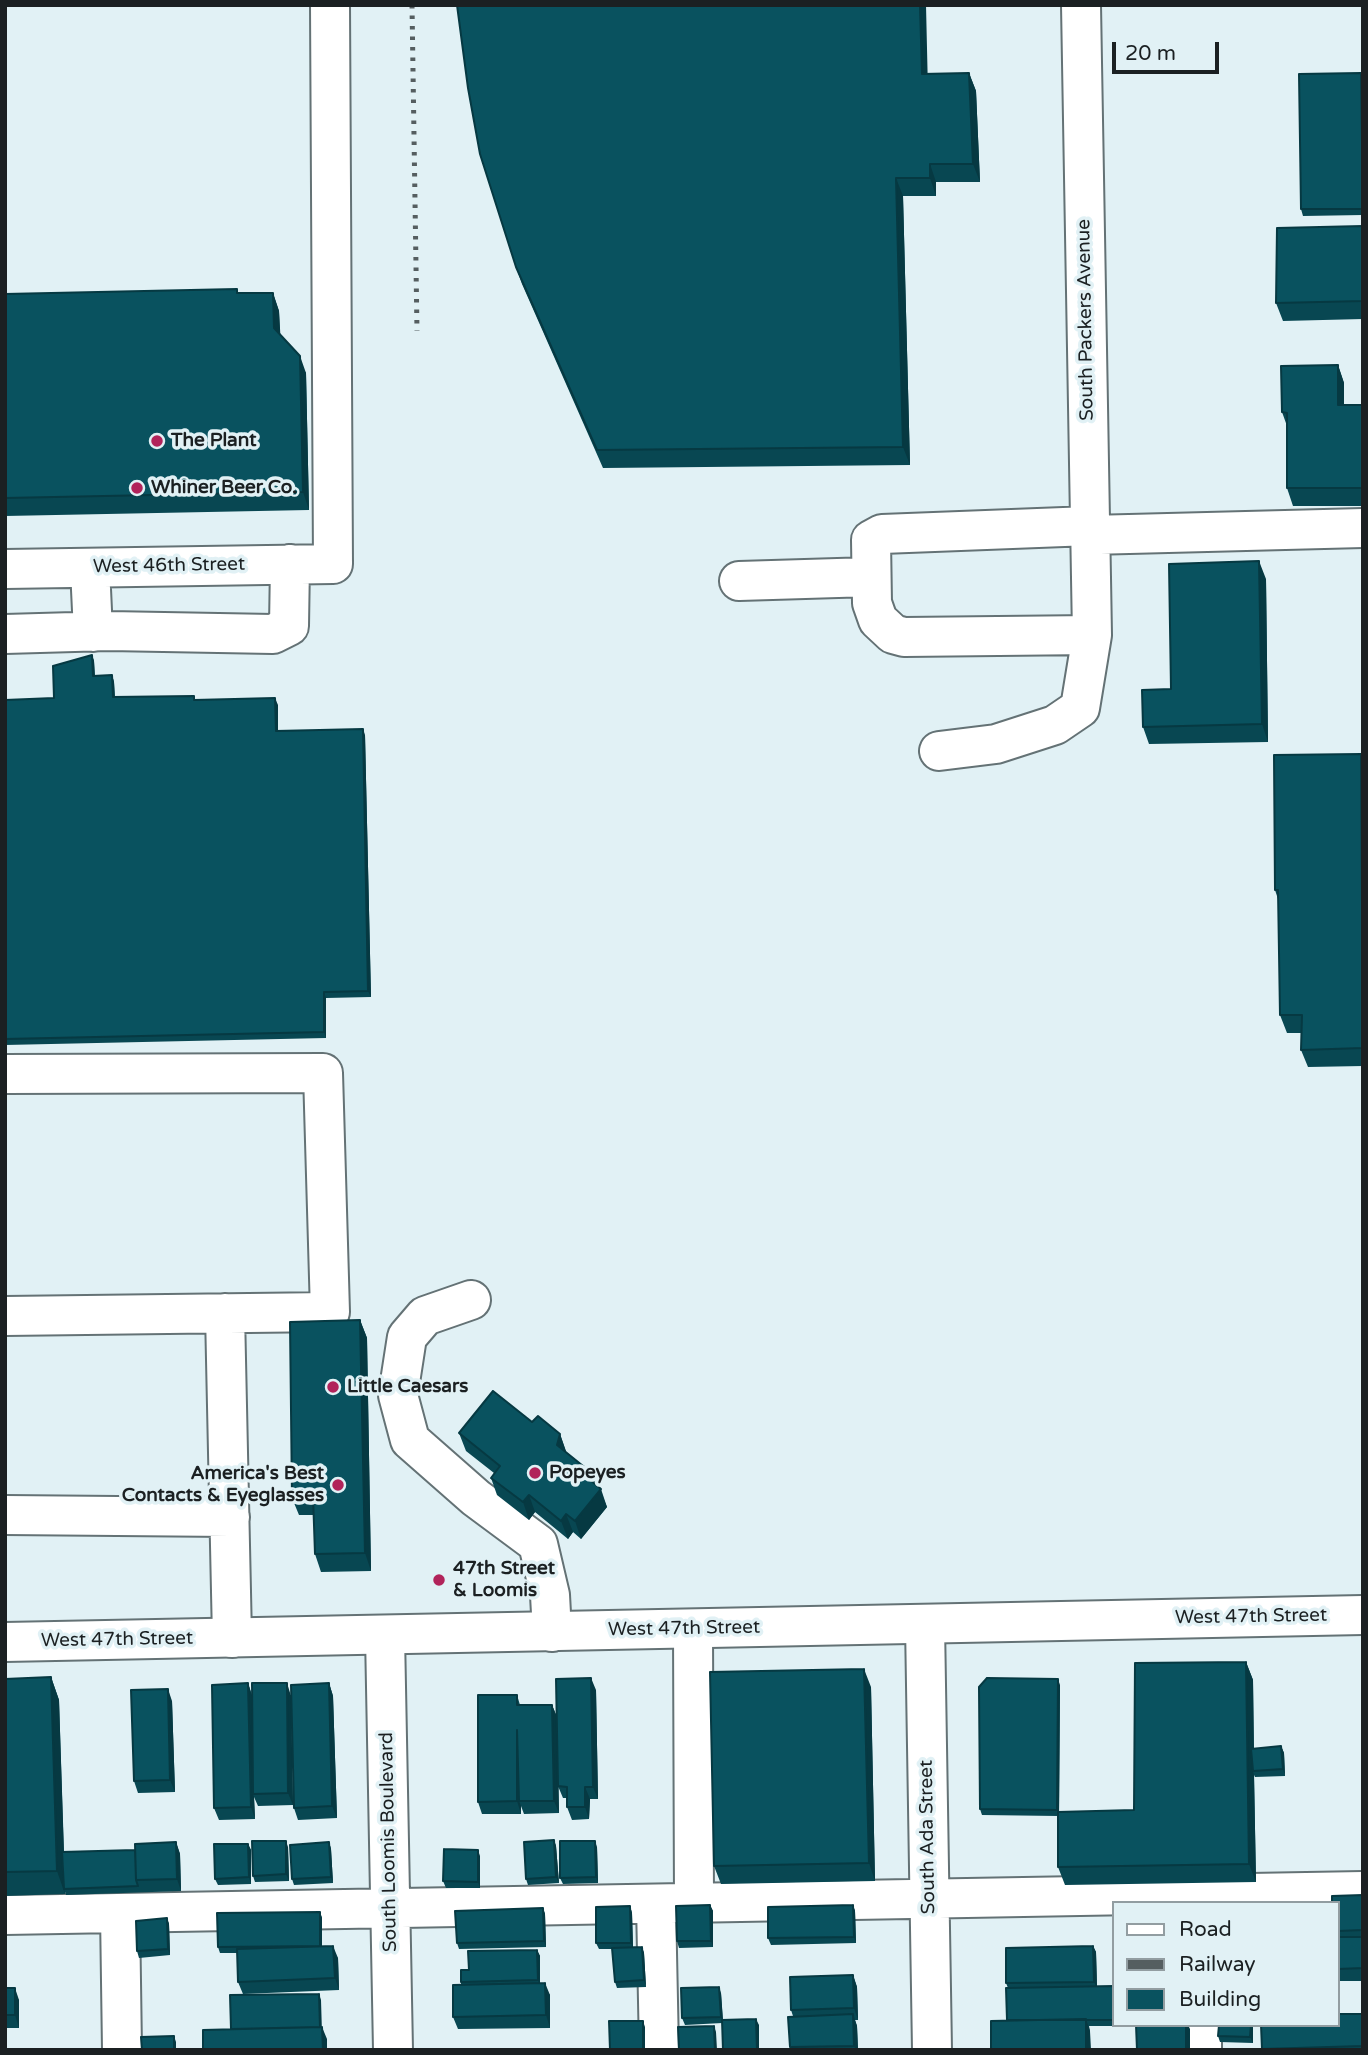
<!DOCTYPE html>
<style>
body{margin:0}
#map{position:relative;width:1368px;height:2055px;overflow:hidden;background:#e1f1f5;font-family:"Varela Round",sans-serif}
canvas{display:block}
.frame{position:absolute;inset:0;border:7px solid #1b2022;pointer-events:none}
.legend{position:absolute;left:1112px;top:1901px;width:228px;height:126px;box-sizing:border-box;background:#e1f1f5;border:2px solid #929da1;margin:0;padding:9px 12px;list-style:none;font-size:21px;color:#1b2022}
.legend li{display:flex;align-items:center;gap:14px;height:35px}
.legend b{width:35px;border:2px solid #929da1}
.scale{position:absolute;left:1112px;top:42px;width:107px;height:32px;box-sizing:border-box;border:4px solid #1b2022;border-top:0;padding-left:9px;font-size:21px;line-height:24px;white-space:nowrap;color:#1b2022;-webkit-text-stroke:5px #e1f1f5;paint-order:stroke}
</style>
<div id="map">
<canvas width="1368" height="2055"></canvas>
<div class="frame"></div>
<ul class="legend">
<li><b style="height:9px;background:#fff"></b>Road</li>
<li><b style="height:9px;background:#555e60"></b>Railway</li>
<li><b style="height:19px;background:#09525f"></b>Building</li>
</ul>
<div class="scale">20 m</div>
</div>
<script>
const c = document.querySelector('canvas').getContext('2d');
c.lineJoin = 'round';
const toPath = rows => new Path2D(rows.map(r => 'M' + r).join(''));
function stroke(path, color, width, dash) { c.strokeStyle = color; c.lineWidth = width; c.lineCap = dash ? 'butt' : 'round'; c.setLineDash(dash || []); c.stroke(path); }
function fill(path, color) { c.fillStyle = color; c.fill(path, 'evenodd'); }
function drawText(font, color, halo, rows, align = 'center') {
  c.font = font + ' "Varela Round",sans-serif'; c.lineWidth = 7; c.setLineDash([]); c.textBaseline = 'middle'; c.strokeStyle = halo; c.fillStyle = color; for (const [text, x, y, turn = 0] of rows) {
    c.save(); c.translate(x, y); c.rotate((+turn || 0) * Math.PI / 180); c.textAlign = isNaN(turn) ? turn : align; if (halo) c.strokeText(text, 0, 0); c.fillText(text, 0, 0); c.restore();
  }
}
const minor = toPath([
 [1081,5,1092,635],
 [1090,535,1363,528],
 [90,568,93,632],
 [5,569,333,564,330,5],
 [739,581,871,577],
 [5,634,109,631,273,634,289,626,290,564],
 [939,751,996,744,1055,725,1080,708,1092,635,904,637,893,634,878,620,872,603,871,540,882,534,1090,526],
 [5,1074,323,1073,330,1312,5,1316],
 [471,1300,425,1316,407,1337,398,1395,410,1440,476,1498,538,1544,550,1595,552,1632],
 [225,1313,232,1638],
 [5,1515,230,1517],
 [925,1624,932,2050],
 [693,1629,694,1903],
 [385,1635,393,2050],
 [656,1904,659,2050],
 [120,1913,122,2050],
 [5,1915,1363,1891],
 [1202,2025,1202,2050]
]);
const major = toPath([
 [5,1642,1363,1615]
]);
const rail = toPath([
 [412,5,417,331]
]);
const wall = toPath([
 [969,73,976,91,980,182,936,182,936,196,903,196,910,465,603,468,522,284,516,267,928,74],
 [1363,77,1363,215,1303,216,1301,209],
 [1363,226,1363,319,1283,321,1276,303],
 [237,289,238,293,273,293,279,311,280,335,306,373,309,510,5,516,5,294],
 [1338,365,1344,383,1344,405,1363,405,1363,506,1293,506,1287,488,1287,426,1282,412],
 [1266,579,1268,742,1149,744,1143,727,1171,689],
 [92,655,94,661,95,676,112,675,114,682,115,697,278,705,278,731,365,735,371,997,326,998,326,1038,5,1045,5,700,54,698],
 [1363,757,1363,1066,1308,1067,1301,1050,1301,1033,1287,1033,1280,1015,1278,899,1275,890],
 [360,1320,367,1338,371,1571,321,1572,315,1554,314,1515,299,1515,292,1498],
 [532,1422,560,1434,566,1452,593,1474,607,1507,581,1539,573,1532,568,1539,535,1512,529,1520,497,1495,491,1478,494,1473,466,1451,459,1433],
 [1246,1662,1253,1680,1254,1749,1281,1746,1284,1753,1285,1776,1255,1777,1254,1775,1256,1882,1065,1885,1058,1867,1058,1816,982,1815,980,1809,1060,1685,1059,1812,1134,1810],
 [51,1677,59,1700,64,1852,135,1850,176,1842,180,1854,181,1891,66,1895,65,1892,65,1894,5,1896,5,1679],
 [248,1683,252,1695,291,1695,329,1683,333,1696,337,1818,298,1820,294,1808,291,1707,293,1805,258,1806,254,1797,255,1819,219,1820,214,1808],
 [871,1687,875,1881,721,1884,714,1866],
 [596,1690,598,1799,590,1799,589,1819,572,1820,567,1807,567,1798,563,1798,558,1786],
 [517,1695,520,1705,552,1705,557,1717,559,1813,524,1814,521,1806,521,1814,482,1814,478,1802],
 [172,1701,175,1792,138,1793,134,1781],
 [554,1840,556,1846,559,1883,528,1885,526,1879],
 [329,1842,331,1849,333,1883,294,1885,292,1879],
 [248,1844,251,1850,251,1884,218,1885,215,1879],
 [288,1847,289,1881,255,1882,253,1876],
 [597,1847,598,1883,563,1884,560,1878],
 [480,1856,480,1888,446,1888,443,1881],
 [1363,1895,1363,1981,1338,1981,1338,1903],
 [710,1905,713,1911,713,1947,679,1948,677,1941],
 [853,1905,855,1911,856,1943,771,1945,768,1938],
 [630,1906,632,1913,633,1947,642,1947,644,1953,646,1987,617,1988,615,1982,612,1949,599,1949,596,1943],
 [543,1908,545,1914,546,1947,459,1949,457,1943],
 [320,1912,322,1918,322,1946,338,1958,339,1990,243,1994,238,1982,237,1953,220,1953,218,1947],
 [167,1918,169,1924,170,1955,139,1958,137,1951],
 [1093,1946,1096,1952,1097,1986,1114,1986,1114,2025,1117,2026,1089,2026,1090,2031,1007,2020,1008,1988,1006,1983],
 [537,1950,540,1956,540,1983,550,1995,550,2028,458,2029,453,2017,461,1984,461,1982,469,1970],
 [853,1975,857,1987,858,2020,855,2020,857,2026,858,2050,791,2050,790,2047,793,2016,791,2010],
 [5,1988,19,2000,19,2028,5,2028],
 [721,1993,723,2020,759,2025,759,2050,723,2050,722,2023,685,2025,682,2018],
 [1363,2014,1363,2050,1262,2050,1262,2049],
 [1253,2025,1253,2043,1220,2042,1218,2036]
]);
const shadedWall = toPath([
 [920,5,926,5,928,92,922,74],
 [969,73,976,91,980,182,973,164],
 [1361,73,1363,77,1363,138],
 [930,164,936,182,936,196,930,178],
 [896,178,903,196,910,465,903,447],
 [273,293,279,311,281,346,274,328],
 [300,356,306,373,309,510,303,492],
 [1338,365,1344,383,1344,423,1338,405],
 [1259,561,1266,579,1268,742,1262,724],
 [92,655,94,661,95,682,93,676],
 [112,675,114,682,115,703,113,697],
 [275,698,278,705,278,737,276,731],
 [363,729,365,735,371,997,368,991],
 [1361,754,1363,757,1363,875],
 [324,992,326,998,326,1038,324,1032],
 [360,1320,367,1338,371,1571,365,1553],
 [560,1434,566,1451,564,1463,557,1445],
 [593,1474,599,1491,601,1489,607,1507,581,1539,575,1521,589,1479],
 [529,1495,535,1512,529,1520,523,1502],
 [566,1514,573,1532,568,1539,561,1521],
 [1246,1662,1253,1680,1254,1771,1253,1771,1254,1775,1256,1882,1249,1864],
 [864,1669,871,1687,875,1881,869,1863],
 [51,1677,59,1700,65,1889,64,1889,65,1894,57,1871],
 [591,1678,596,1690,598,1799,593,1787],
 [1058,1679,1060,1685,1059,1816,1057,1810],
 [248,1683,252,1696,253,1794,254,1797,255,1819,251,1807],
 [287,1683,291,1696,293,1805,288,1793],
 [329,1683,333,1696,337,1818,332,1806],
 [168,1689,172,1701,175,1792,170,1780],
 [552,1705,557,1717,559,1813,554,1801],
 [517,1730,519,1801,521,1806,521,1814,517,1801],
 [1281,1746,1284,1753,1285,1776,1283,1769],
 [585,1787,590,1799,589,1819,585,1807],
 [554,1840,556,1846,559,1883,556,1877],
 [286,1841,288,1847,289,1881,286,1874],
 [595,1841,597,1847,598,1883,596,1877],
 [176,1842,180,1854,181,1891,177,1879],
 [329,1842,331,1849,333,1883,331,1877],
 [248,1844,251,1850,251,1884,249,1877],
 [478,1850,480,1856,480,1888,478,1882],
 [710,1905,713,1911,713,1947,711,1941],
 [853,1905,855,1911,856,1943,854,1937],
 [630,1906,632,1913,633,1949,631,1943],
 [543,1908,545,1914,546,1947,544,1941],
 [320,1912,322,1918,322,1953,320,1947],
 [167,1918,169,1924,170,1955,168,1949],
 [333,1946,338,1958,339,1990,335,1978],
 [1093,1946,1096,1952,1097,1988,1094,1982],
 [642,1947,644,1953,646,1987,644,1980],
 [537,1950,540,1956,540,1987,538,1980],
 [853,1975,857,1987,858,2020,854,2008],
 [545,1983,550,1995,550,2028,546,2015],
 [719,1987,721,1993,723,2023,721,2017],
 [15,1988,19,2000,19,2028,15,2015],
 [319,1994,321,2000,322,2033,320,2027],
 [853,2014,857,2026,858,2050,856,2050,854,2046],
 [756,2019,759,2025,759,2050,757,2050],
 [1086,2019,1090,2031,1091,2050,1086,2050],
 [643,2021,645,2027,645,2050,643,2050],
 [1186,2025,1188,2025,1190,2029,1190,2050,1186,2050],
 [1251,2025,1253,2025,1253,2043,1250,2037],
 [714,2026,716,2032,717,2050,715,2050],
 [322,2027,327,2039,327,2050,323,2050],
 [174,2036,176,2042,176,2050,174,2050]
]);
const building = toPath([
 [457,5,920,5,922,74,969,73,973,164,930,164,930,178,896,178,903,447,597,450,516,267,480,154,468,88,457,5],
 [1361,73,1363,209,1301,209,1299,74,1361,73],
 [1363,226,1363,301,1276,303,1277,228,1363,226],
 [237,289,237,293,273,293,274,328,300,356,303,492,5,498,5,294,237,289],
 [1338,365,1338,405,1363,405,1363,488,1287,488,1287,413,1282,412,1281,366,1338,365],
 [1259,561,1262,724,1143,727,1142,690,1171,689,1169,564,1259,561],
 [92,655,93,676,112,675,113,697,194,696,194,700,275,698,276,731,363,729,368,991,324,992,324,1032,5,1039,5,700,54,698,53,666,92,655],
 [1361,754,1363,1048,1301,1050,1302,1015,1280,1015,1278,890,1275,890,1274,755,1361,754],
 [360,1320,365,1553,315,1554,313,1496,292,1498,290,1322,360,1320],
 [493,1391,532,1422,538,1416,560,1434,557,1445,593,1474,589,1479,601,1489,575,1521,566,1514,561,1521,529,1495,523,1502,491,1478,500,1466,459,1433,493,1391],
 [1246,1662,1249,1864,1058,1867,1058,1812,1134,1810,1135,1663,1246,1662],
 [864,1669,869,1863,714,1866,710,1672,864,1669],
 [51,1677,57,1871,5,1872,5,1679,51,1677],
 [591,1678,593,1787,585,1787,585,1807,567,1807,567,1787,558,1786,556,1679,591,1678],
 [987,1678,1058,1679,1057,1810,980,1809,979,1687,987,1678],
 [248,1683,251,1807,214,1808,212,1685,248,1683],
 [252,1683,287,1683,288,1793,253,1794,252,1683],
 [329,1683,332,1806,294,1808,291,1685,329,1683],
 [168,1689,170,1780,134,1781,131,1690,168,1689],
 [478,1695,517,1695,517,1705,552,1705,554,1801,519,1801,517,1730,517,1801,478,1802,478,1695],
 [1281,1746,1283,1769,1253,1771,1251,1749,1281,1746],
 [554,1840,556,1877,526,1879,524,1842,554,1840],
 [252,1841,286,1841,286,1874,253,1876,252,1841],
 [560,1841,595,1841,596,1877,560,1878,560,1841],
 [176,1842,177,1879,136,1880,135,1844,176,1842],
 [329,1842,331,1877,292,1879,290,1845,329,1842],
 [214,1844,248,1844,249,1877,215,1879,214,1844],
 [444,1849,478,1850,478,1882,443,1881,444,1849],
 [135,1850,136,1880,138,1886,64,1889,62,1852,135,1850],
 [1363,1895,1363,1930,1338,1931,1338,1903,1332,1903,1332,1896,1363,1895],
 [710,1905,711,1941,677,1941,676,1906,710,1905],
 [853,1905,854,1937,768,1938,768,1907,853,1905],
 [630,1906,631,1943,596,1943,596,1907,630,1906],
 [543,1908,544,1941,457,1943,455,1911,543,1908],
 [320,1912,320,1946,218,1947,217,1913,320,1912],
 [167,1918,168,1949,137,1951,136,1921,167,1918],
 [1338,1937,1363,1937,1363,1968,1338,1969,1338,1937],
 [333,1946,335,1978,238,1982,237,1949,333,1946],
 [1093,1946,1094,1982,1006,1983,1006,1948,1093,1946],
 [642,1947,644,1980,615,1982,612,1948,642,1947],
 [537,1950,538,1980,461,1982,461,1970,469,1970,468,1951,537,1950],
 [853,1975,854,2008,791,2010,790,1977,853,1975],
 [545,1983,546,2015,453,2017,453,1985,545,1983],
 [1114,1986,1114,2020,1007,2020,1006,1988,1114,1986],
 [719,1987,721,2017,682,2018,681,1988,719,1987],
 [5,1988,15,1988,15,2015,5,2015,5,1988],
 [319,1994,320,2027,231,2029,230,1995,319,1994],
 [853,2014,854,2046,790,2047,788,2017,853,2014],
 [1338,2014,1363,2014,1363,2046,1262,2049,1261,2025,1338,2025,1338,2014],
 [756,2019,757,2050,723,2050,722,2020,756,2019],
 [1086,2019,1086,2050,991,2050,991,2021,1086,2019],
 [609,2021,643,2021,643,2050,610,2050,609,2021],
 [1136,2025,1186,2025,1186,2050,1137,2050,1136,2025],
 [1219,2025,1251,2025,1250,2037,1218,2036,1219,2025],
 [714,2026,715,2050,679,2050,678,2027,714,2026],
 [322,2027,323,2050,203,2050,203,2030,322,2027],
 [174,2036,174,2050,142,2050,141,2037,174,2036]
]);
const markers = [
 [157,441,7,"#b1235a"],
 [137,488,7,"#b1235a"],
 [333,1387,7,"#b1235a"],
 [535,1473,7,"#b1235a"],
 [338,1485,7,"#b1235a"],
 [439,1580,7,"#b1235a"]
];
const streetNames = [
 ["South Packers Avenue",1086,320,-91],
 ["West 46th Street",169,566,-1],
 ["West 47th Street",1251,1617,-1],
 ["West 47th Street",684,1629,-1],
 ["West 47th Street",117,1640,-1],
 ["South Ada Street",928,1837,-91],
 ["South Loomis Boulevard",389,1842,-91]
];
const poiNames = [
 ["The Plant",171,441],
 ["Whiner Beer Co.",151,488],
 ["Little Caesars",347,1387],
 ["Popeyes",549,1473],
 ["America's Best",324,1474,"right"],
 ["Contacts & Eyeglasses",324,1496,"right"],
 ["47th Street",453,1569],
 ["& Loomis",453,1591]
];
stroke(minor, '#647275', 42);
stroke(major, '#647275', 42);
stroke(minor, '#fff', 38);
stroke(major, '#fff', 38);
stroke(rail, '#555e60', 5, [3.5, 7]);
fill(wall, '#084752');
fill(shadedWall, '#063942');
fill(building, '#09525f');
stroke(building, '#063942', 2);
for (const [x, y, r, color] of markers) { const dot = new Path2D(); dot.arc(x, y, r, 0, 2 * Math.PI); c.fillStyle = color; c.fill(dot); stroke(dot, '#e1f1f5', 2.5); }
drawText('19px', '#1b2022', '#e1f1f5', streetNames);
drawText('bold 19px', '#1b2022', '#e1f1f5', poiNames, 'left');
</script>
